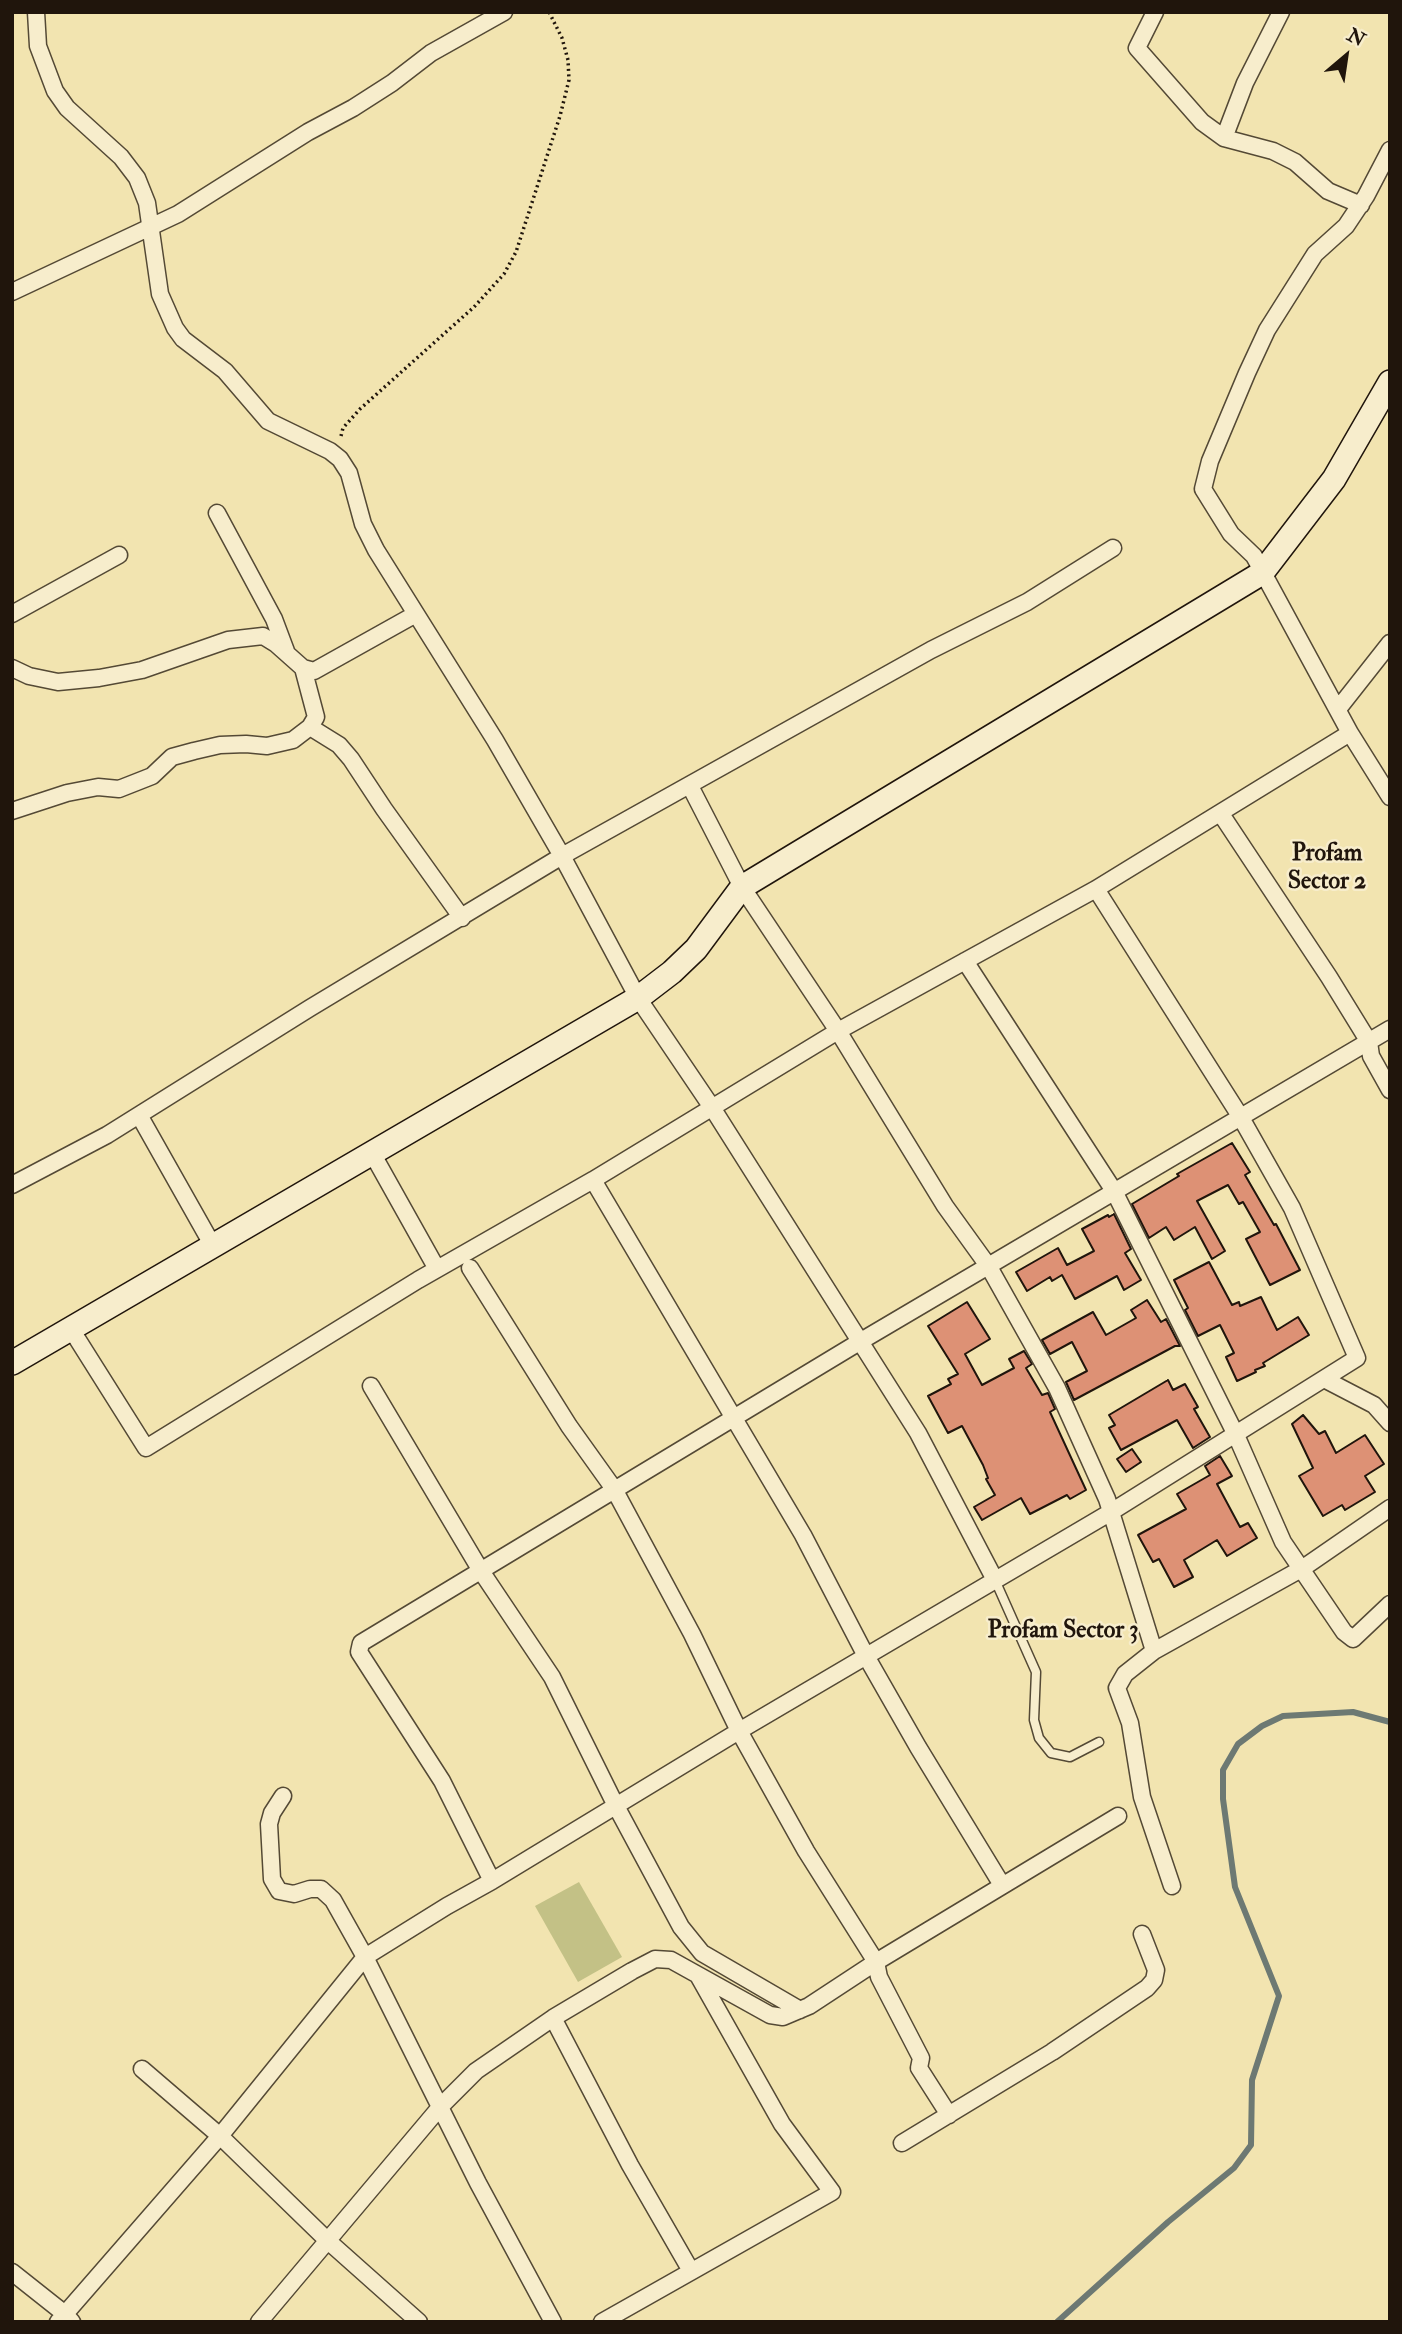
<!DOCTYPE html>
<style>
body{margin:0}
#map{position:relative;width:1402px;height:2334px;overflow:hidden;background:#f2e4b0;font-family:"IM FELL Double Pica",serif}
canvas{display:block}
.frame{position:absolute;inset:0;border:14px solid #20150c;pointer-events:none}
.north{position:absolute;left:1311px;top:21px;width:70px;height:70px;-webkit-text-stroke:5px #f7edcc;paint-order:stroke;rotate:29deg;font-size:19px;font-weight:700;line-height:28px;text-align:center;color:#20150c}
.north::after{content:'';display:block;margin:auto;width:24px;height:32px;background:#20150c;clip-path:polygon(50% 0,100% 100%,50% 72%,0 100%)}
</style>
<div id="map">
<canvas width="1402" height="2334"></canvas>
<div class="frame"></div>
<div class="north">N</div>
</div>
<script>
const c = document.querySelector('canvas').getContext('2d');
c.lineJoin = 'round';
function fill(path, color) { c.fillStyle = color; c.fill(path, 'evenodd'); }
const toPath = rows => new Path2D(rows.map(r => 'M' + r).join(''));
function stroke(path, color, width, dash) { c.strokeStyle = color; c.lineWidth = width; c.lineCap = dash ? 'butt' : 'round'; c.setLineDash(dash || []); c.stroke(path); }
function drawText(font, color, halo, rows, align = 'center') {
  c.font = font + ' "IM FELL Double Pica",serif'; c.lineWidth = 5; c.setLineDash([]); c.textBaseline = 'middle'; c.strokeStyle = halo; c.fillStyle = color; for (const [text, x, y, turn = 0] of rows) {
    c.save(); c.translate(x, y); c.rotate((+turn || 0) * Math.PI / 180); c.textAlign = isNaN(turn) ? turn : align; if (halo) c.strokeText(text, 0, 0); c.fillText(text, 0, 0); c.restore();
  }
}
const green = toPath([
 [579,1882,622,1957,578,1982,535,1906]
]);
const stream = toPath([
 [1057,2322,1168,2222,1234,2168,1251,2145,1252,2080,1279,1996,1235,1887,1223,1799,1223,1770,1238,1744,1262,1726,1283,1716,1353,1712,1390,1722]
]);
const building = toPath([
 [1232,1143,1250,1172,1245,1175,1274,1225,1276,1224,1300,1270,1270,1285,1246,1239,1260,1232,1243,1202,1239,1204,1228,1185,1197,1201,1225,1251,1212,1259,1195,1227,1174,1240,1166,1227,1149,1238,1132,1204,1179,1176,1177,1174,1232,1143],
 [1114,1214,1131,1249,1125,1253,1141,1280,1124,1290,1117,1276,1075,1299,1062,1275,1052,1281,1050,1277,1027,1291,1016,1272,1058,1248,1067,1265,1094,1251,1082,1229,1108,1215,1109,1217,1114,1214],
 [1209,1262,1232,1305,1239,1302,1240,1306,1261,1297,1277,1330,1298,1317,1309,1335,1263,1363,1265,1366,1255,1370,1256,1372,1237,1381,1226,1357,1234,1353,1220,1325,1198,1336,1185,1310,1188,1308,1174,1280,1209,1262],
 [1147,1300,1161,1322,1166,1319,1180,1346,1175,1346,1074,1400,1066,1382,1087,1371,1072,1342,1050,1354,1042,1340,1093,1312,1106,1335,1136,1318,1131,1310,1147,1300],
 [967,1302,990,1339,965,1354,982,1385,1014,1368,1009,1359,1024,1351,1032,1364,1026,1368,1042,1395,1048,1393,1055,1409,1050,1412,1086,1490,1070,1499,1067,1495,1030,1514,1021,1498,982,1520,974,1507,995,1495,986,1479,988,1478,983,1465,962,1426,948,1433,928,1396,951,1384,948,1379,958,1374,928,1326,967,1302],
 [1168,1380,1173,1390,1185,1384,1198,1407,1194,1409,1210,1437,1193,1448,1177,1420,1121,1450,1109,1428,1115,1425,1109,1415,1168,1380],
 [1303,1415,1319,1434,1325,1431,1336,1453,1365,1435,1384,1464,1365,1476,1375,1492,1345,1510,1342,1505,1323,1516,1299,1476,1313,1468,1292,1424,1303,1415],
 [1132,1449,1141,1462,1126,1472,1117,1459,1132,1449],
 [1220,1456,1232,1476,1217,1484,1240,1527,1248,1523,1257,1538,1227,1556,1217,1540,1184,1560,1193,1577,1174,1587,1159,1559,1153,1562,1138,1535,1186,1509,1177,1494,1210,1475,1205,1466,1220,1456]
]);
const path = toPath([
 [341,436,343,428,360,409,474,307,504,274,516,252,560,116,569,80,568,60,562,38,549,12]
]);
const service = toPath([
 [995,1580,1036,1672,1034,1720,1039,1738,1051,1753,1070,1757,1099,1742]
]);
const minor = toPath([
 [36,12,38,46,55,91,67,108,121,157,137,178,147,203,160,294,175,328,183,339,225,371,268,421,330,451,340,459,349,473,363,524,376,550,495,740,562,856,638,998,713,1109,918,1433,995,1580],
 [1155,12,1137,48,1202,122,1224,138,1273,151,1295,162,1328,191,1361,205],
 [1224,138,1245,83,1281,12],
 [1390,150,1366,196,1346,226,1315,254,1267,330,1247,373,1210,461,1203,489,1231,534,1254,556,1350,733,1390,797],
 [12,292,178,214,308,132,353,108,392,83,431,53,504,12],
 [217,513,274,619,286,651],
 [12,614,119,555],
 [12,668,29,676,58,682,99,678,142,670,228,640,263,636,276,644,303,668,314,671,416,614],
 [1338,709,1390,643],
 [310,727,339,745,351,759,384,809,462,918],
 [690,786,742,887,838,1031,945,1206,989,1267,1057,1388,1107,1499,1154,1651],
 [12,811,67,793,98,787,119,789,152,776,172,757,194,751,220,745,246,744,267,746,293,740,310,727,316,717,303,668],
 [1221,814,1329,977,1369,1042,1371,1056,1390,1090],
 [965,961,1114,1191,1236,1435,1283,1542,1344,1632,1353,1639,1390,1604],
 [139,1115,213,1246],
 [372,1153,437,1269],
 [593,1180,803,1535,866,1656,918,1747,1002,1885],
 [12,1185,107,1135,310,1008,562,856,931,650,1027,602,1113,548],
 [470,1268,569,1426,614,1489,692,1634,739,1731,806,1851,876,1962,879,1977,921,2058,919,2068,949,2115],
 [71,1329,146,1448,418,1280,593,1180,838,1031,1096,889,1350,733],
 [1324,1379,1374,1405,1390,1423],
 [371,1386,481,1571,552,1677,616,1806,681,1927,702,1953,800,2010],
 [283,1796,272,1813,269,1824,272,1879,279,1891,294,1894,310,1889,321,1889,333,1900,365,1957,478,2183,553,2322],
 [492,1881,442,1781,359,1652,361,1643,861,1341,1390,1029],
 [1172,1886,1142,1797,1130,1723,1117,1688,1125,1674,1154,1651,1303,1568,1390,1508],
 [553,2018,630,2165,691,2271],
 [142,2069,220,2136,328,2241,419,2322],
 [902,2143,1052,2052,1147,1988,1154,1980,1156,1970,1142,1934],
 [12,2272,65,2314,58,2322],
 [72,2322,65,2314,220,2136,365,1957,447,1906,492,1881,739,1731,1111,1512,1357,1358,1292,1208,1240,1116,1096,889],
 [259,2322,441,2106,476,2071,553,2018,632,1971,655,1959,671,1960,770,2015,783,2017,809,2006,876,1962,1118,1816],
 [602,2322,832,2192,782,2124,699,1977]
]);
const secondary = toPath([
 [12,1363,638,998,672,972,696,949,742,887,1262,573,1334,479,1390,382]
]);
const neighbourhoodNames = [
 ["Profam",1327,855],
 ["Sector 2",1327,883],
 ["Profam Sector 3",1063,1632]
];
fill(green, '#c3c186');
stroke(stream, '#6d7973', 6);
fill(building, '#dd9175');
stroke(building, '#20150c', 2);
stroke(service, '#544935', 11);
stroke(minor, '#544935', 19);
stroke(secondary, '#20150c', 26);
stroke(path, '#20150c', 3.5, [2, 3.5]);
stroke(service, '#f7edcc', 8);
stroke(minor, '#f7edcc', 16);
stroke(secondary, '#f7edcc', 23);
drawText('bold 24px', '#20150c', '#f7edcc', neighbourhoodNames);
</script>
